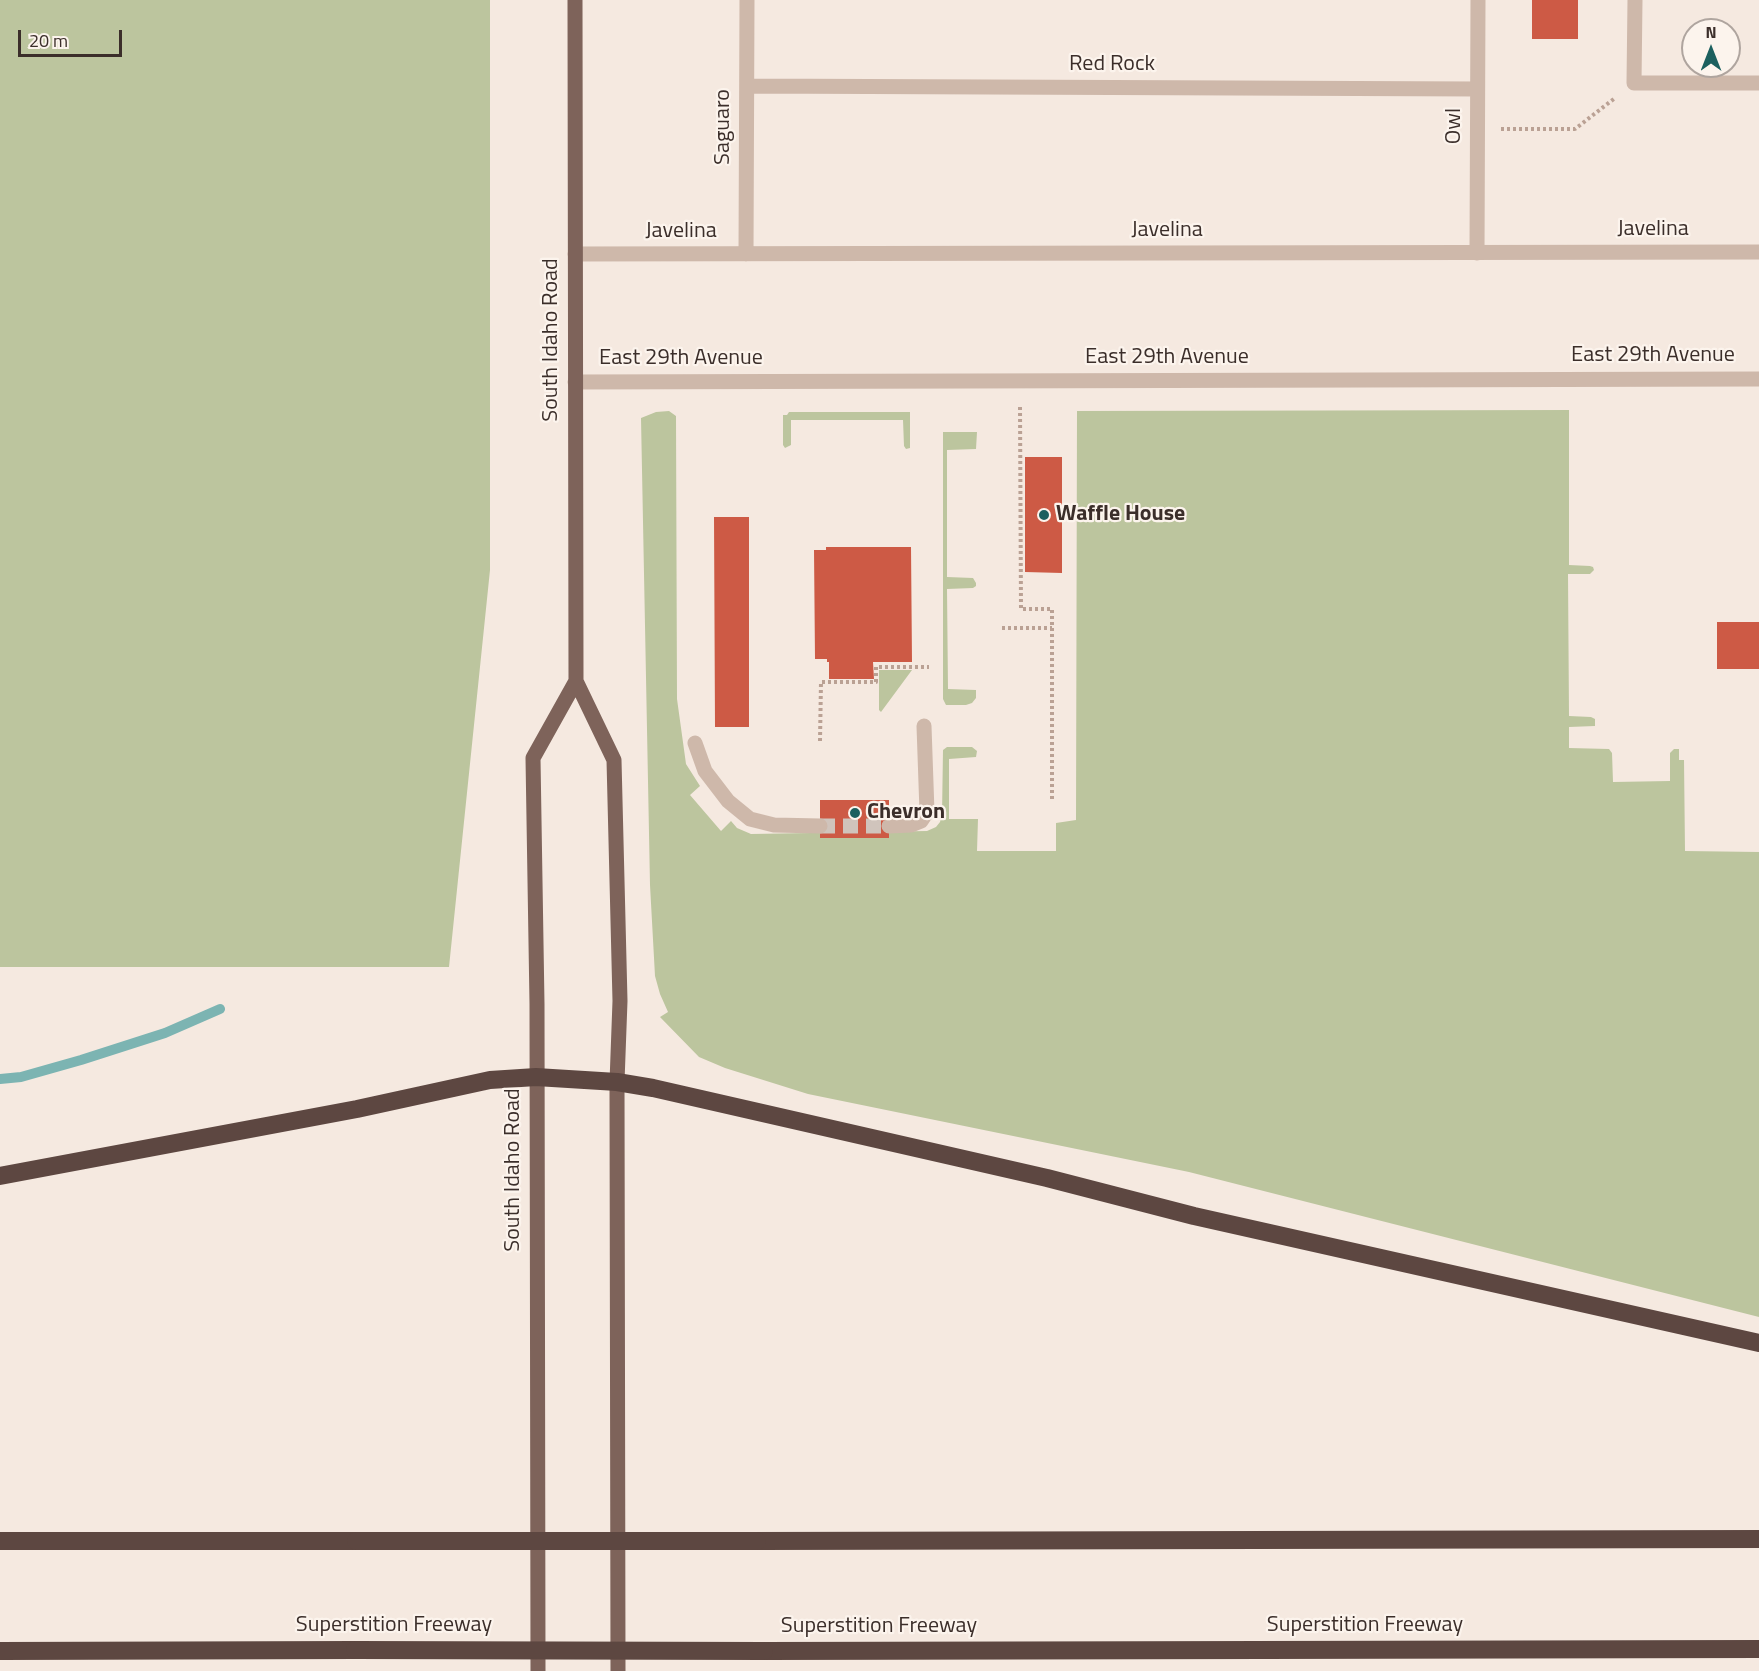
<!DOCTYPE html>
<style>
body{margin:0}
#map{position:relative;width:1759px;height:1671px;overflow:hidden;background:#f5e9e0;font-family:"Titillium Web",sans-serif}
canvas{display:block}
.north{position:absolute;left:1681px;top:18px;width:60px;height:60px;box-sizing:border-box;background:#fcf4ed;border:2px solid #afa59f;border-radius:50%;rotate:0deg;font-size:16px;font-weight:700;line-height:24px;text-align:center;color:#3b2e2a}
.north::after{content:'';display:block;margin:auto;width:21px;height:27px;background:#1c605f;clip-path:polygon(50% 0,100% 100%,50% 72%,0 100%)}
.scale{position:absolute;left:18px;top:30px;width:104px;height:27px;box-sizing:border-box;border:3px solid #3b2e2a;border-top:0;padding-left:8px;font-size:18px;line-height:21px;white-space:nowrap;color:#3b2e2a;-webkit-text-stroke:4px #fcf4ed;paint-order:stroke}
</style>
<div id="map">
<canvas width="1759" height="1671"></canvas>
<div class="north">N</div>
<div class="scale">20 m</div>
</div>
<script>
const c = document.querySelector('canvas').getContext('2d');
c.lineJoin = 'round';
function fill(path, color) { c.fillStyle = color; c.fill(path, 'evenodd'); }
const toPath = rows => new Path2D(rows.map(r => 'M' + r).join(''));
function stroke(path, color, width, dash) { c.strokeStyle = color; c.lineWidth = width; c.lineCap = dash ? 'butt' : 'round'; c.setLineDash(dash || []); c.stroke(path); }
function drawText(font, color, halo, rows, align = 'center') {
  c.font = font + ' "Titillium Web",sans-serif'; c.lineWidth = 4.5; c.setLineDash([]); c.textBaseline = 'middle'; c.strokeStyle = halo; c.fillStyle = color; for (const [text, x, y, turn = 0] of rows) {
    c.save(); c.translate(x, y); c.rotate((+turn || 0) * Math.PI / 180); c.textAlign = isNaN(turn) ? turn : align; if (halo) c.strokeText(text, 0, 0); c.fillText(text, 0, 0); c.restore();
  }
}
const green = toPath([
 [0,0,490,0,490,570,449,967,0,967],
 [1569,410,1569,565,1590,566,1593,567,1594,570,1590,574,1568,574,1569,716,1591,717,1595,719,1595,726,1569,727,1569,748,1609,749,1612,753,1613,782,1670,781,1670,753,1674,749,1679,749,1679,760,1684,760,1685,851,1759,852,1759,1317,1189,1172,808,1094,725,1068,699,1057,660,1017,668,1012,660,994,655,976,650,885,641,418,656,412,669,411,676,416,677,699,686,764,700,786,690,795,721,831,731,821,737,828,751,834,927,831,936,827,940,822,942,815,943,750,947,747,972,747,977,751,976,757,949,759,949,819,978,819,977,851,1056,851,1056,823,1076,820,1077,411],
 [789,412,910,412,910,448,906,449,904,446,903,420,791,420,791,445,785,448,783,445,783,415,787,415],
 [943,432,977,432,976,449,947,450,947,577,973,578,976,583,976,586,973,588,947,589,948,689,976,690,976,698,972,703,966,705,946,705,943,699],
 [879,670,912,670,881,712,879,710]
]);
const stream = toPath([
 [0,1079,21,1077,81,1060,165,1033,220,1009]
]);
const building = toPath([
 [1532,0,1578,0,1578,39,1532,39],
 [1025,457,1062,457,1062,573,1025,572],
 [714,517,749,517,749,727,715,727],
 [826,547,911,547,912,662,873,662,874,679,829,679,829,662,827,662,827,659,815,659,814,550,826,550],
 [1717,622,1759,622,1759,669,1717,669],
 [820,800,889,800,889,838,820,838]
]);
const minorTunnel = toPath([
 [820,826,889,826]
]);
const path = toPath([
 [1501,129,1575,129,1615,98],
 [1020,407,1021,609,1052,609,1052,802],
 [1002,628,1052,628],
 [820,741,821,682,876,682,876,667,929,667]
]);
const minor = toPath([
 [1635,0,1634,83,1759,83],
 [747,86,1477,89],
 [1477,253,1478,0],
 [575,254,1759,252],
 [746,254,747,0],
 [575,382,1759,379],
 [695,743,705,771,728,801,750,819,774,825,820,826],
 [889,826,911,825,921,821,927,812,924,726]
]);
const major = toPath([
 [575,0,576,681,614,760,620,1001,617,1082,618,1671],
 [538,1671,537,1004,533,758,576,681]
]);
const highway = toPath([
 [0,1176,357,1109,490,1080,536,1077,617,1082,653,1088,1047,1178,1194,1216,1759,1343],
 [0,1541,356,1541],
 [757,1541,1759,1539],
 [0,1651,355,1650],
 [764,1651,1759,1649]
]);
const highwayBridge = toPath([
 [356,1541,757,1541],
 [355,1650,764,1651]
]);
const markers = [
 [1044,515,6,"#1c605f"],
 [855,813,6,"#1c605f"]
];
const streetNames = [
 ["Red Rock",1112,65],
 ["Owl",1455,126,-90],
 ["Saguaro",724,127,-90],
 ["Javelina",1653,230],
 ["Javelina",1167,231],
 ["Javelina",681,232],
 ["South Idaho Road",552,340,-90],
 ["East 29th Avenue",1653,356],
 ["East 29th Avenue",1167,358],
 ["East 29th Avenue",681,359],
 ["South Idaho Road",514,1170,-90],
 ["Superstition Freeway",394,1626],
 ["Superstition Freeway",1365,1626],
 ["Superstition Freeway",879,1627]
];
const poiNames = [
 ["Waffle House",1056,515],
 ["Chevron",867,813]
];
fill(green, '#bcc59e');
stroke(stream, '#7cb4b2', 10);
fill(building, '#cd5a45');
stroke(minorTunnel, '#d0c4bc', 15, [15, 8]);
stroke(path, '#baa194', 4, [3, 3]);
stroke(minor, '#ceb8aa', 15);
stroke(major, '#7e635a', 15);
stroke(highway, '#5d4741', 18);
stroke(highwayBridge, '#5d4741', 18);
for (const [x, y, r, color] of markers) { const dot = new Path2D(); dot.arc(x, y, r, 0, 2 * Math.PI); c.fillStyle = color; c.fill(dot); stroke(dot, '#fcf4ed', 2); }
drawText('22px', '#3b2e2a', '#fcf4ed', streetNames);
drawText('bold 22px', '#3b2e2a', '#fcf4ed', poiNames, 'left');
</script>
